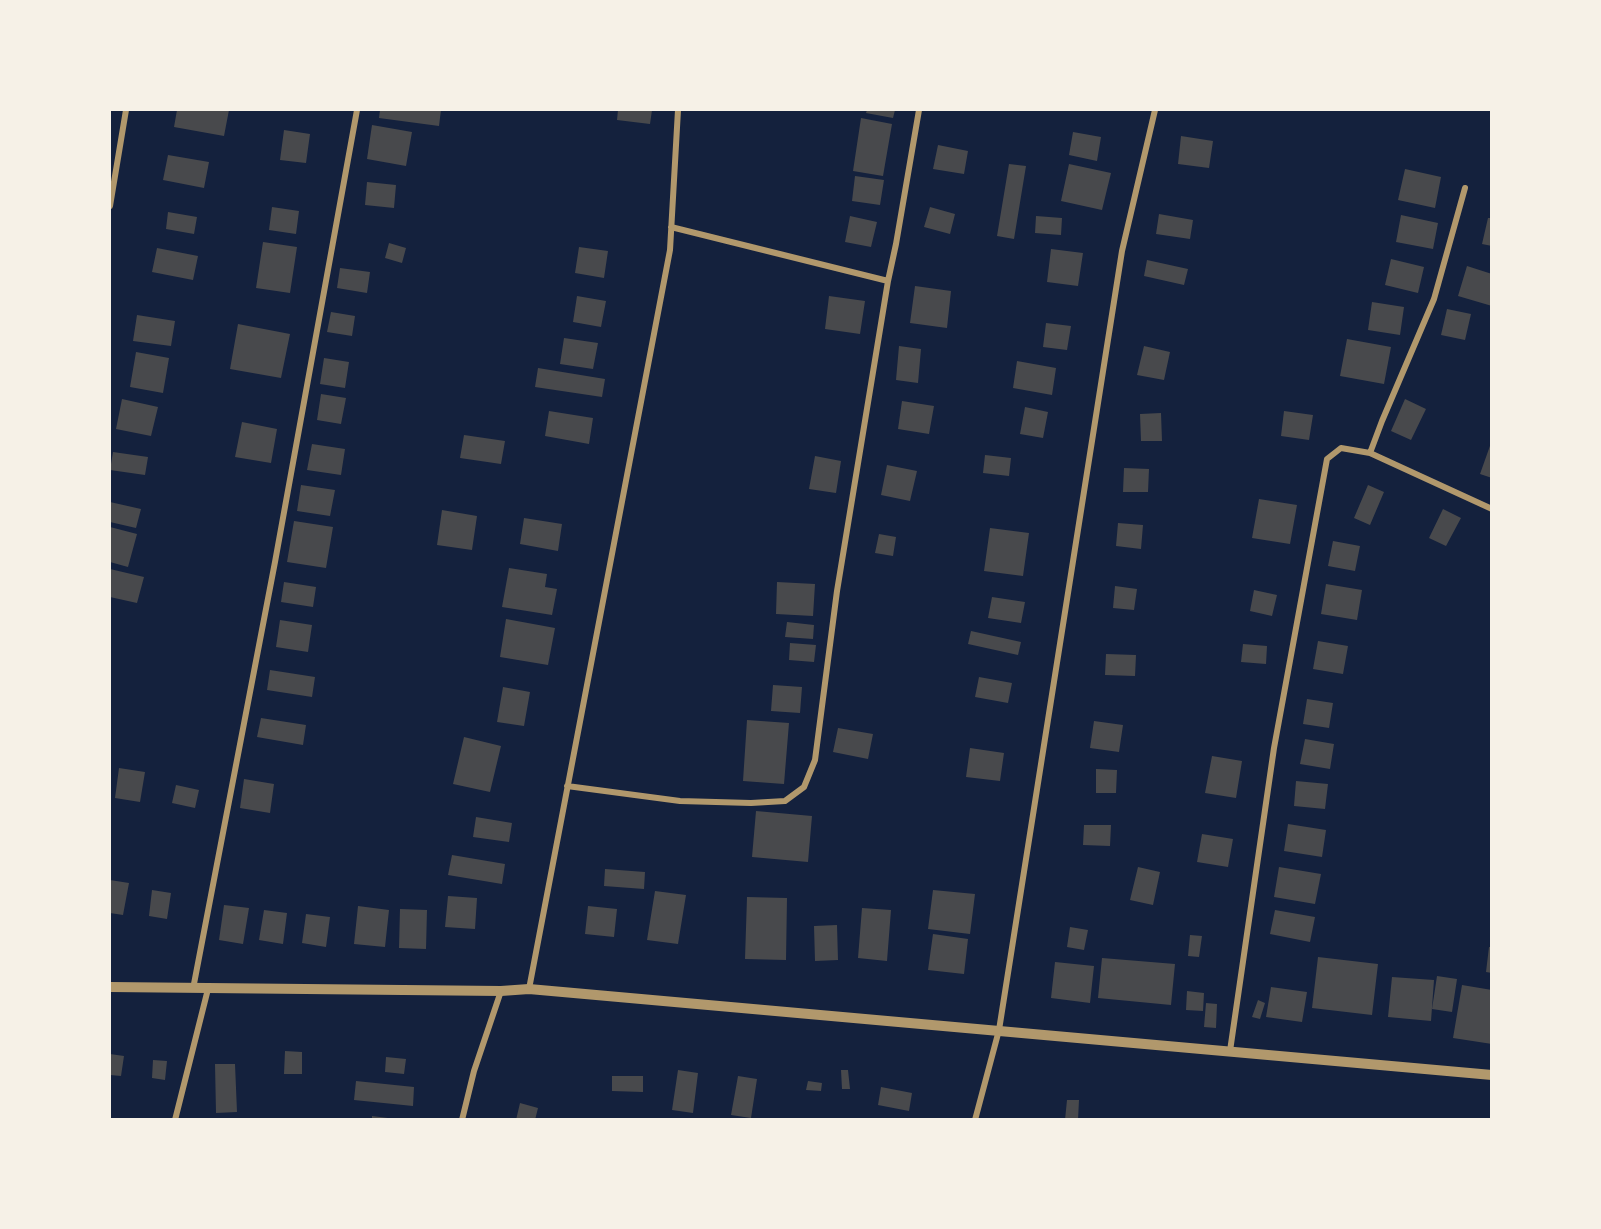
<!DOCTYPE html>
<style>
body{margin:0}
#map{position:relative;width:1601px;height:1229px;overflow:hidden;background:#14213d;font-family:"IBM Plex Sans",sans-serif}
canvas{display:block}
.frame{position:absolute;inset:0;border:111px solid #f6f1e7;pointer-events:none}
</style>
<div id="map">
<canvas width="1601" height="1229"></canvas>
<div class="frame"></div>
</div>
<script>
const c = document.querySelector('canvas').getContext('2d');
c.lineJoin = 'round';
function fill(path, color) { c.fillStyle = color; c.fill(path, 'evenodd'); }
const toPath = rows => new Path2D(rows.map(r => 'M' + r).join(''));
function stroke(path, color, width, dash) { c.strokeStyle = color; c.lineWidth = width; c.lineCap = dash ? 'butt' : 'round'; c.setLineDash(dash || []); c.stroke(path); }
const building = toPath([
 [177,110,229,110,224,136,174,127],
 [380,110,441,110,439,126,379,118],
 [618,110,652,110,650,124,617,120],
 [867,110,895,110,893,118,866,113],
 [861,118,892,124,883,176,853,171],
 [372,125,412,132,406,166,367,159],
 [284,130,310,134,306,163,280,160],
 [1073,132,1101,137,1097,161,1069,155],
 [1181,136,1213,141,1209,168,1178,164],
 [938,145,968,151,964,174,933,169],
 [168,155,209,162,204,188,163,180],
 [1009,164,1026,166,1014,239,997,236],
 [1069,164,1111,173,1102,210,1061,201],
 [1405,169,1441,177,1435,208,1398,200],
 [855,176,884,180,880,205,852,201],
 [367,182,396,185,394,208,365,205],
 [272,207,299,211,296,234,269,230],
 [930,207,955,214,950,234,924,227],
 [168,212,197,217,194,234,166,229],
 [1159,214,1193,220,1190,239,1156,234],
 [1401,215,1438,223,1433,249,1396,242],
 [850,216,877,222,871,247,845,242],
 [1036,216,1062,218,1061,235,1035,233],
 [1488,218,1492,218,1492,246,1482,244],
 [263,242,297,247,290,293,256,288],
 [389,243,406,248,402,263,385,258],
 [579,247,608,251,604,278,575,273],
 [157,248,198,256,193,280,152,272],
 [1051,249,1083,253,1078,286,1047,282],
 [1391,259,1424,267,1418,293,1385,285],
 [1147,260,1188,269,1184,285,1144,276],
 [1467,266,1492,274,1492,306,1458,296],
 [340,268,370,272,367,293,337,288],
 [915,286,951,291,947,328,910,323],
 [577,296,606,301,601,327,573,322],
 [829,296,865,301,860,334,825,329],
 [1372,302,1404,307,1400,335,1368,330],
 [1447,309,1471,314,1465,340,1441,335],
 [331,312,355,316,352,336,327,332],
 [137,315,175,321,171,346,133,341],
 [1046,323,1071,326,1067,350,1043,347],
 [238,324,290,334,281,378,230,369],
 [564,338,598,343,593,369,560,364],
 [1347,339,1391,347,1384,384,1340,376],
 [899,346,921,349,918,383,896,380],
 [1144,346,1170,352,1164,380,1137,375],
 [136,352,169,358,163,393,130,387],
 [324,358,349,362,345,388,320,384],
 [1017,361,1056,368,1052,395,1013,388],
 [538,368,605,379,602,397,535,387],
 [321,394,346,398,341,424,317,420],
 [122,399,158,407,151,436,116,429],
 [1405,399,1426,409,1411,440,1391,431],
 [902,401,934,406,929,434,898,429],
 [1025,407,1048,412,1043,438,1020,434],
 [549,411,593,418,589,444,545,436],
 [1284,411,1313,415,1309,440,1281,436],
 [1161,413,1162,441,1141,441,1140,414],
 [242,422,277,429,271,463,235,457],
 [464,435,505,441,501,464,460,458],
 [1491,443,1492,443,1492,478,1480,474],
 [312,444,345,449,341,475,307,470],
 [113,452,148,457,145,475,110,470],
 [985,455,1011,458,1009,476,983,473],
 [815,456,841,461,836,493,809,489],
 [887,465,917,471,910,501,881,495],
 [1124,468,1149,469,1148,492,1123,492],
 [301,485,335,490,330,516,297,511],
 [1368,485,1384,492,1370,525,1354,518],
 [1259,499,1297,505,1290,544,1252,538],
 [110,502,141,509,136,528,110,522],
 [1443,509,1461,518,1446,546,1429,538],
 [442,510,477,516,472,550,437,545],
 [524,518,562,524,558,551,520,544],
 [294,521,333,527,326,568,287,562],
 [1118,523,1143,525,1141,549,1116,546],
 [110,527,137,534,128,567,110,562],
 [990,528,1029,533,1023,576,984,571],
 [879,534,896,537,893,556,875,553],
 [1333,541,1360,546,1355,571,1328,566],
 [509,568,547,574,545,587,557,589,552,615,502,607],
 [110,569,144,577,137,603,110,597],
 [284,582,316,587,313,607,281,602],
 [777,582,815,584,813,616,776,614],
 [1326,584,1362,590,1357,620,1321,614],
 [1115,586,1137,589,1134,610,1113,608],
 [1254,590,1277,595,1272,616,1250,611],
 [992,597,1025,602,1021,623,988,618],
 [506,619,555,628,548,665,500,657],
 [280,620,312,625,308,652,276,647],
 [787,622,814,625,813,639,785,637],
 [971,631,1021,642,1018,655,968,644],
 [1318,641,1348,646,1343,674,1313,669],
 [790,643,816,645,814,662,789,660],
 [1243,644,1267,646,1266,664,1241,662],
 [1106,654,1136,655,1135,676,1105,675],
 [270,670,315,677,312,697,267,690],
 [979,677,1012,683,1008,703,975,697],
 [773,685,802,687,800,713,771,711],
 [503,687,530,692,524,726,497,722],
 [1307,699,1333,703,1329,728,1303,724],
 [261,718,306,725,303,745,257,737],
 [747,720,789,723,784,784,743,781],
 [1094,721,1123,725,1119,752,1090,748],
 [838,728,873,734,868,759,833,752],
 [464,737,501,746,490,792,453,784],
 [1305,739,1334,744,1330,769,1300,764],
 [970,748,1004,753,1000,781,966,777],
 [1212,756,1242,761,1236,798,1205,793],
 [119,768,145,772,140,802,115,798],
 [1096,769,1117,770,1116,793,1096,793],
 [244,779,274,784,270,813,240,808],
 [1296,781,1328,784,1325,809,1294,806],
 [176,785,199,790,195,808,172,803],
 [756,811,812,816,808,862,752,857],
 [476,817,512,823,509,842,473,837],
 [1288,824,1326,830,1322,857,1284,851],
 [1084,825,1111,825,1110,846,1083,845],
 [1202,834,1233,839,1228,867,1197,862],
 [452,855,505,864,502,884,448,875],
 [1138,867,1160,872,1153,905,1130,900],
 [1279,867,1321,874,1315,904,1274,897],
 [605,869,645,872,644,889,604,886],
 [110,880,129,883,123,915,110,913],
 [152,890,171,893,167,919,149,916],
 [933,890,975,894,970,934,928,929],
 [655,891,686,895,678,944,647,940],
 [448,896,477,898,475,929,445,927],
 [747,897,787,898,786,960,745,959],
 [224,905,249,908,243,944,219,940],
 [358,906,389,910,385,947,354,944],
 [588,906,617,909,614,937,585,934],
 [862,908,891,910,887,961,858,958],
 [400,909,427,910,426,949,399,948],
 [264,910,287,913,283,944,259,940],
 [1275,910,1315,917,1310,942,1270,934],
 [306,914,330,917,326,947,302,943],
 [837,925,838,960,815,961,814,926],
 [1070,927,1088,930,1084,950,1067,947],
 [933,934,968,939,964,974,928,970],
 [1190,935,1202,936,1199,957,1188,956],
 [1489,947,1492,947,1492,973,1486,972],
 [1318,957,1378,964,1372,1015,1312,1008],
 [1102,958,1175,964,1171,1005,1098,998],
 [1055,962,1094,966,1090,1003,1051,998],
 [1437,976,1457,979,1452,1012,1432,1009],
 [1392,977,1434,980,1431,1021,1388,1017],
 [1462,985,1492,990,1492,1044,1453,1038],
 [1271,987,1307,992,1302,1022,1266,1017],
 [1187,991,1204,993,1203,1011,1186,1010],
 [1258,1000,1265,1003,1260,1019,1252,1017],
 [1206,1003,1217,1004,1216,1028,1204,1027],
 [285,1051,302,1052,302,1074,284,1074],
 [110,1054,124,1056,121,1076,110,1075],
 [386,1057,406,1059,404,1074,385,1072],
 [153,1060,167,1061,165,1080,152,1078],
 [215,1064,235,1064,237,1112,216,1113],
 [678,1070,698,1073,693,1113,672,1110],
 [841,1070,848,1070,850,1089,842,1089],
 [612,1076,643,1076,643,1092,612,1091],
 [738,1076,757,1079,751,1118,731,1115],
 [356,1081,414,1087,413,1106,354,1100],
 [808,1081,822,1083,821,1091,806,1090],
 [881,1087,912,1093,909,1111,878,1105],
 [1067,1100,1079,1100,1078,1120,1065,1120],
 [520,1103,538,1108,535,1120,516,1120],
 [372,1116,388,1118,388,1120,372,1120]
]);
const minor = toPath([
 [110,206,126,110],
 [671,227,888,281],
 [1370,453,1492,509],
 [567,786,680,801,751,803,785,801,804,787,815,760,837,591,888,281,896,244,919,110],
 [193,989,275,562,357,110],
 [529,989,670,250,678,110],
 [1230,1051,1274,748,1327,459,1341,448,1370,453,1382,421,1434,299,1465,188],
 [175,1120,208,989],
 [462,1120,474,1071,501,991],
 [975,1120,999,1030,1122,251,1155,110]
]);
const tertiary = toPath([
 [110,987,501,991,529,989,1492,1075]
]);
fill(building, '#48494c');
stroke(minor, '#b1986c', 6);
stroke(tertiary, '#b1986c', 10);
</script>
